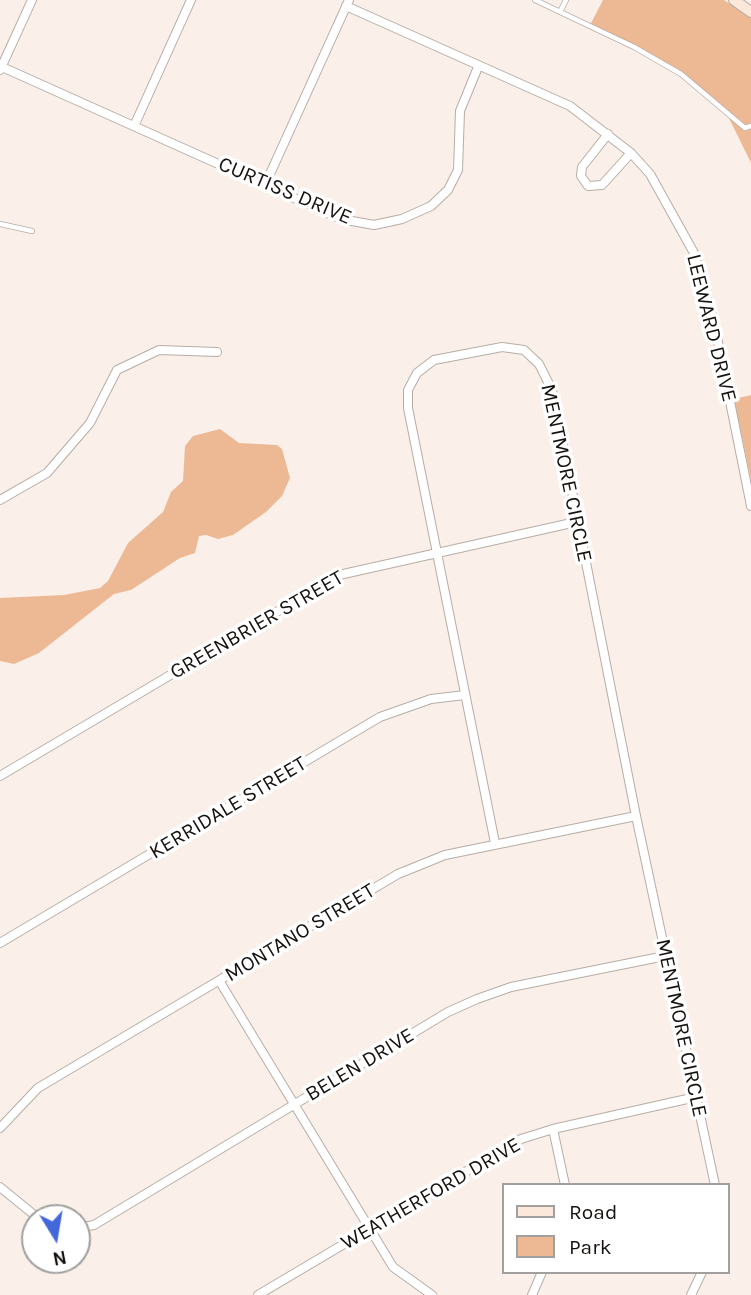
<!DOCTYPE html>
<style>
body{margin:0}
#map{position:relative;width:751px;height:1295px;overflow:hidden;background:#faf0e9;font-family:Karla,sans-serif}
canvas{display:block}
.legend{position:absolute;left:502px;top:1183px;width:228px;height:91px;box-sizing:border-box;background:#fff;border:2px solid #a1a09f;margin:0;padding:9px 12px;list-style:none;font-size:21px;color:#15110f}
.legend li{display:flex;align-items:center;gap:14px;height:35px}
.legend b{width:35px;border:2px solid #a1a09f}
.north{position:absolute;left:21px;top:1204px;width:70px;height:70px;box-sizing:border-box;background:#fff;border:2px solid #a1a09f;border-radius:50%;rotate:169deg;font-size:19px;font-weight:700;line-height:28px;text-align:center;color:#15110f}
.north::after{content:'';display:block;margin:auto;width:24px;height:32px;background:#4368da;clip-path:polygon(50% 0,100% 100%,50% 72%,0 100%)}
</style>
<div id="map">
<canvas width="751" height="1295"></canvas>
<ul class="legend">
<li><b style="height:9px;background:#fce8da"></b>Road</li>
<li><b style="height:19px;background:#edb995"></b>Park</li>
</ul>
<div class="north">N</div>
</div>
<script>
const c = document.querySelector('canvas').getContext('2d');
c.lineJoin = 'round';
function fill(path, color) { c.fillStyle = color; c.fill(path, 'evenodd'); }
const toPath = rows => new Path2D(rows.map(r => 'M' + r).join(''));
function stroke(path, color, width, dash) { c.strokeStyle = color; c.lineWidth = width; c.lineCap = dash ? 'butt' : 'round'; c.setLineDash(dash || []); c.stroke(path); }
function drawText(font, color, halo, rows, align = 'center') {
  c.font = font + ' Karla,sans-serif'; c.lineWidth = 7; c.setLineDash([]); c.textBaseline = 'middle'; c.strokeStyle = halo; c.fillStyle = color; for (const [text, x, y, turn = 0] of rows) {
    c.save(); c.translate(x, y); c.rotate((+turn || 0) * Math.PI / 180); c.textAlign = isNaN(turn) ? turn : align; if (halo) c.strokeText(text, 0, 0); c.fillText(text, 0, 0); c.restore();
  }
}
const green = toPath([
 [603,0,724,0,751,18,751,163,728,116,667,64,589,27],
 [751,395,751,480,734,399],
 [220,429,239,443,277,445,282,449,290,478,282,496,266,512,233,535,218,539,206,535,199,536,195,553,180,558,131,590,114,594,39,653,14,664,0,661,0,598,64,595,100,588,108,581,128,543,163,512,171,492,183,481,185,446,193,436]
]);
const lane = toPath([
 [535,0,634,47,681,74,745,128,751,126],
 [560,12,566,0],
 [0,224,32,231]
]);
const street = toPath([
 [346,6,570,106,631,153,650,174,694,253,715,327,751,506],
 [2,67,341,219,374,225,402,219,431,206,448,190,458,170,460,111,478,67],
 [0,70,32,0],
 [135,124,191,0],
 [608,134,582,167,581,176,588,186,602,185,631,153],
 [265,185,349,0],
 [0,500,47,473,90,423,117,370,159,350,217,352],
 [0,776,339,575,576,522],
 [495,843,408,408,408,390,417,373,434,360,502,347,524,350,539,364,552,390,636,816,715,1185],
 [0,943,380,717,431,699,465,695],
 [220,982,393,1267,432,1295],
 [0,1128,38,1088,398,874,445,855,636,816],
 [553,1129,565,1185],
 [0,1187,38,1218],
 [77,1228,94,1225,448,1012,477,999,511,987,665,956],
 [258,1295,521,1139,553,1129,696,1097],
 [532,1295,542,1272],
 [691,1295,702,1272]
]);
const secondary = toPath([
 [734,0,751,12]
]);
const streetNames = [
 ["CURTISS DRIVE",285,191,23],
 ["LEEWARD DRIVE",711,328,76],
 ["MENTMORE CIRCLE",566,473,78],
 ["GREENBRIER STREET",257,625,-30],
 ["KERRIDALE STREET",228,808,-31],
 ["MONTANO STREET",300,933,-31],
 ["MENTMORE CIRCLE",681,1028,78],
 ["BELEN DRIVE",360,1065,-31],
 ["WEATHERFORD DRIVE",431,1194,-30]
];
fill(green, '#edb995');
stroke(lane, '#b6ada6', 6);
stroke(street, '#b6ada6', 10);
stroke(secondary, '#b6ada6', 12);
stroke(lane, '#fff', 4.5);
stroke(street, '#fff', 8);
stroke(secondary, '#fce8da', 10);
drawText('21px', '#15110f', '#fff', streetNames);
</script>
